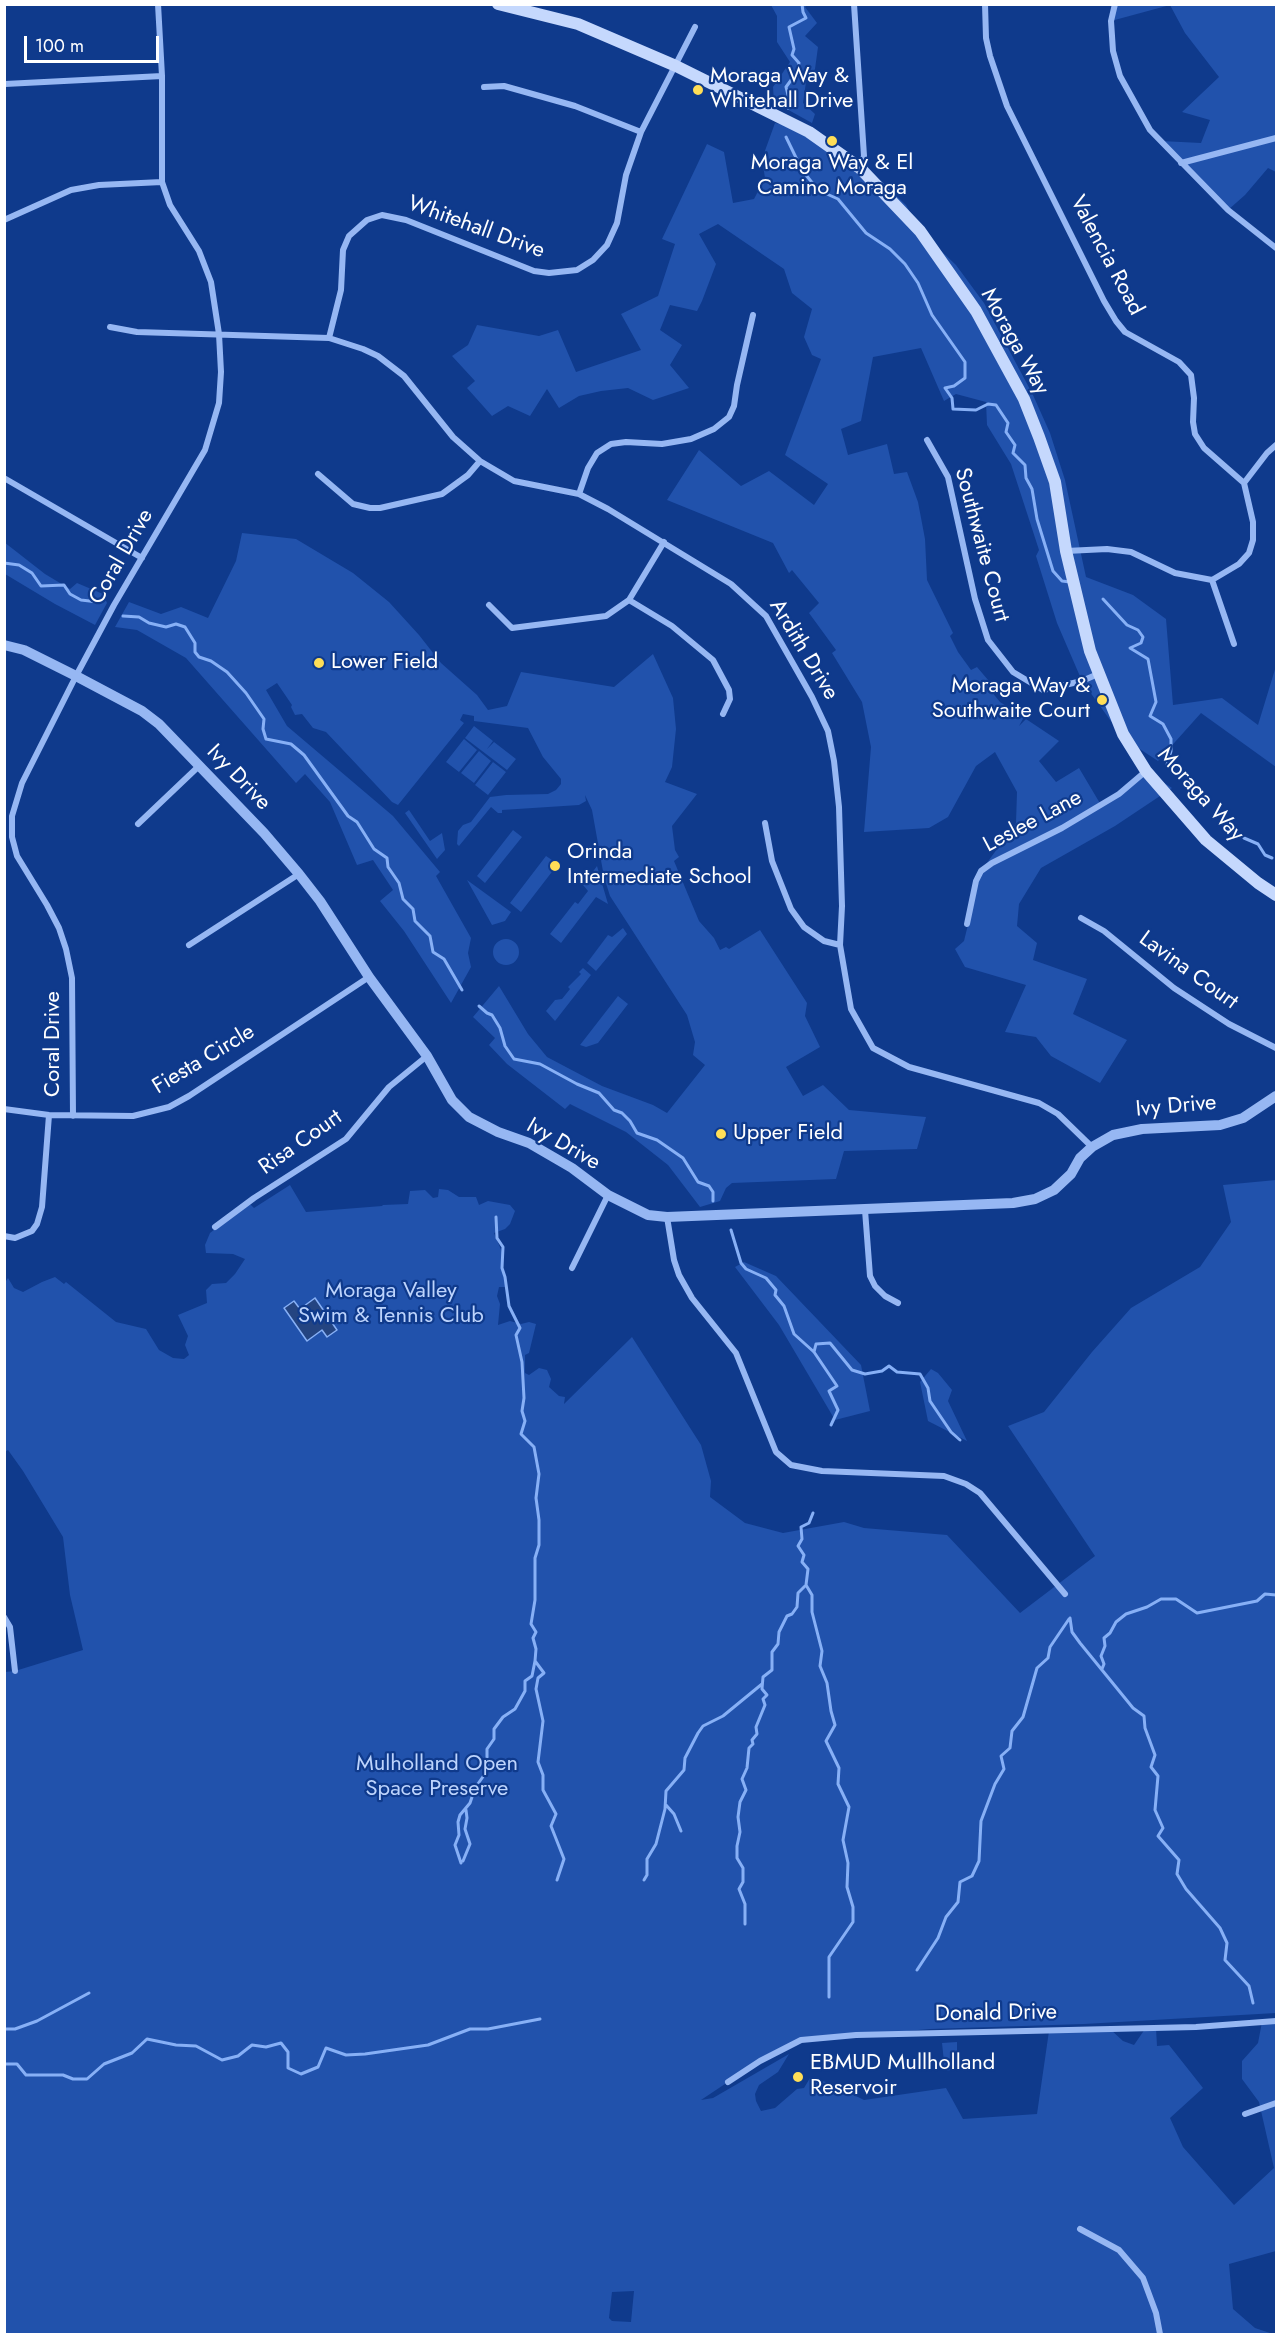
<!DOCTYPE html>
<style>
body{margin:0}
#map{position:relative;width:1281px;height:2339px;overflow:hidden;background:#0f3a8c;font-family:Jost,sans-serif}
canvas{display:block}
.frame{position:absolute;inset:0;border:6px solid #fff;pointer-events:none}
.scale{position:absolute;left:24px;top:36px;width:135px;height:27px;box-sizing:border-box;border:3px solid #fff;border-top:0;padding-left:8px;font-size:18px;line-height:21px;white-space:nowrap;color:#fff;-webkit-text-stroke:4px #0f3a8c;paint-order:stroke}
</style>
<div id="map">
<canvas width="1281" height="2339"></canvas>
<div class="frame"></div>
<div class="scale">100 m</div>
</div>
<script>
const c = document.querySelector('canvas').getContext('2d');
c.lineJoin = 'round';
function fill(path, color) { c.fillStyle = color; c.fill(path, 'evenodd'); }
const toPath = rows => new Path2D(rows.map(r => 'M' + r).join(''));
function stroke(path, color, width, dash) { c.strokeStyle = color; c.lineWidth = width; c.lineCap = dash ? 'butt' : 'round'; c.setLineDash(dash || []); c.stroke(path); }
function drawText(font, color, halo, rows, align = 'center') {
  c.font = font + ' Jost,sans-serif'; c.lineWidth = 4.5; c.setLineDash([]); c.textBaseline = 'middle'; c.strokeStyle = halo; c.fillStyle = color; for (const [text, x, y, turn = 0] of rows) {
    c.save(); c.translate(x, y); c.rotate((+turn || 0) * Math.PI / 180); c.textAlign = isNaN(turn) ? turn : align; if (halo) c.strokeText(text, 0, 0); c.fillText(text, 0, 0); c.restore();
  }
}
const green = toPath([
 [771,5,807,5,805,7,817,23,805,36,818,47,815,69,806,82,803,103,815,114,812,123,774,102,773,87,790,62,777,42,777,16],
 [1115,5,1276,5,1276,172,1268,168,1245,195,1228,210,1161,141,1201,143,1210,120,1182,112,1219,77,1185,33,1170,5,1111,21],
 [775,123,809,130,862,164,887,187,906,205,920,231,956,265,984,303,1033,395,1050,433,1065,480,1086,577,1133,595,1166,619,1173,705,1222,698,1258,725,1276,666,1276,767,1201,713,1158,761,1123,738,1082,681,1057,623,1036,556,1039,550,1011,464,987,425,986,402,956,394,944,401,921,348,873,357,861,421,841,429,848,455,887,444,894,474,907,472,918,502,925,539,927,580,953,633,950,636,958,652,971,670,977,667,994,687,991,691,1000,702,1024,717,1019,726,1026,719,1059,741,1039,761,1056,782,1079,768,1101,805,1146,771,1172,788,1115,826,1041,868,1019,904,1017,926,1037,943,1033,960,1087,979,1073,1014,1127,1040,1100,1083,1051,1056,1036,1037,1005,1032,1026,985,965,967,955,949,964,941,981,871,1016,823,1017,792,995,752,976,766,948,817,929,828,864,832,871,747,862,702,832,653,836,650,809,613,819,603,792,570,789,573,773,543,667,500,699,450,741,486,769,471,814,505,828,484,785,455,821,359,812,355,804,337,812,309,792,293,784,269,718,224,699,234,716,264,702,301,697,311,670,305,660,330,682,345,670,365,689,388,653,400,628,388,601,391,579,396,559,408,547,389,530,416,508,406,492,416,467,388,475,381,452,356,468,345,477,325,539,336,558,330,576,372,641,350,621,314,658,296,675,244,662,239,707,144,724,152,733,203,754,199,765,178,762,159],
 [242,533,296,539,353,573,389,602,419,635,441,663,477,695,488,710,507,706,521,672,614,687,653,654,673,698,676,729,672,767,665,782,697,794,672,826,675,850,679,857,674,861,699,921,714,938,720,950,726,947,729,949,760,930,807,1003,805,1016,820,1047,786,1067,803,1096,823,1085,849,1110,926,1117,917,1149,844,1151,836,1179,732,1183,726,1188,720,1201,700,1207,668,1165,626,1132,570,1104,565,1109,507,1064,489,1045,495,1038,473,1017,499,986,528,1034,547,1057,602,1086,653,1105,667,1113,705,1065,693,1055,695,1042,687,1015,610,896,604,877,592,810,585,795,586,801,579,805,502,810,502,813,498,813,491,807,459,846,457,844,458,831,463,825,471,822,490,797,506,795,548,794,556,790,561,784,561,779,543,757,528,728,474,721,474,716,463,714,460,720,464,723,398,805,392,802,326,732,313,728,302,714,295,715,291,707,292,705,277,683,266,690,287,726,393,816,440,872,436,876,471,938,468,953,471,967,451,1003,404,931,380,901,393,890,373,860,357,865,330,802,305,774,296,783,186,658,137,630,115,627,129,602,161,614,181,607,208,618,236,561],
 [4,542,45,574,70,589,77,583,103,594,107,603,95,625,55,604,5,574],
 [474,726,493,741,487,749,494,742,516,759,507,770,465,738],
 [464,739,477,750,459,772,446,762],
 [479,751,491,761,474,783,461,773],
 [493,762,506,772,488,795,475,785],
 [409,810,430,841,442,833,445,850,437,859,405,813],
 [513,830,522,837,485,883,477,876],
 [546,856,558,864,521,912,510,903],
 [597,866,608,904,596,897,561,943,550,934,575,902,578,904,588,891,583,885],
 [467,880,511,912,505,921,492,925],
 [623,928,627,934,596,971,587,963,608,935,612,937],
 '493 952a13 13 0 1 1 26 0a13 13 0 1 1-26 0Z',
 [583,968,591,975,555,1021,546,1011,555,1000,562,999,570,989,568,987,581,974,579,972],
 [618,996,628,1004,598,1043,586,1047,580,1045],
 [1276,1180,1276,2013,1084,2024,930,2029,801,2040,728,2082,701,2100,713,2098,789,2054,778,2072,759,2085,755,2094,756,2101,761,2111,775,2108,797,2089,804,2088,810,2078,830,2083,864,2100,946,2088,963,2119,1037,2114,1049,2031,1110,2029,1123,2041,1134,2045,1145,2029,1156,2028,1157,2046,1169,2045,1203,2088,1170,2118,1183,2147,1234,2205,1274,2168,1259,2102,1242,2079,1242,2061,1258,2043,1262,2022,1276,2021,1276,2251,1229,2264,1233,2309,1255,2328,1273,2334,5,2334,5,1672,15,1671,83,1650,70,1595,63,1537,23,1471,8,1450,5,1452,4,1284,8,1278,14,1288,23,1292,42,1282,55,1277,64,1284,66,1282,116,1322,146,1329,159,1350,173,1358,184,1359,189,1355,185,1345,188,1336,178,1315,207,1303,206,1290,212,1284,226,1283,235,1274,245,1259,233,1254,206,1253,205,1245,210,1233,248,1202,254,1208,290,1185,306,1212,382,1206,383,1205,408,1204,410,1191,425,1190,433,1198,438,1197,439,1189,448,1190,459,1197,476,1197,479,1205,488,1201,510,1205,515,1211,510,1224,505,1229,494,1233,502,1252,502,1268,507,1287,499,1287,497,1296,500,1304,498,1325,510,1321,521,1324,529,1322,536,1324,529,1353,525,1355,525,1373,529,1375,539,1368,547,1370,551,1379,549,1387,559,1396,565,1397,564,1404,632,1337,701,1445,711,1481,710,1497,745,1523,783,1533,844,1522,864,1528,947,1535,1020,1613,1095,1556,1008,1426,1044,1412,1092,1352,1131,1308,1200,1267,1231,1222,1223,1185],
 [634,2291,631,2322,612,2321,609,2318,612,2292],
 [744,1262,776,1276,861,1365,870,1411,835,1420,779,1325,735,1267],
 [931,1369,938,1373,952,1390,948,1401,967,1441,928,1421,920,1382],
 [957,2042,957,2069,945,2071,942,2043]
]);
const water = toPath([
 [315,1298,337,1330,327,1337,322,1330,307,1341,284,1308,294,1301,300,1309,315,1298]
]);
const stream = toPath([
 [788,108,790,103,786,87,797,72,799,63,792,55,794,49,789,27,806,18,803,12,802,4],
 [786,137,802,170,818,190,838,199,866,233,890,249,905,264,918,283,932,315,965,362,965,378,954,386,945,388,952,398,953,409,976,410,988,404,996,405,1008,423,1006,432,1015,445,1013,453,1025,465,1026,478,1032,489,1037,519,1053,571,1062,581,1070,582],
 [4,563,19,565,32,573,41,586,64,585,70,594,81,600,98,602],
 [1103,599,1127,625,1138,630,1143,637,1141,643,1130,648,1148,659,1156,702,1150,716,1163,724,1171,739,1171,751,1167,765],
 [123,616,139,617,149,623,166,627,176,624,185,627,195,643,195,652,199,657,211,661,227,672,246,693,264,719,263,729,266,739,291,744,304,755,348,816,357,822,374,849,387,858,388,867,399,883,403,899,413,909,415,921,430,936,433,952,444,959,462,990],
 [1244,838,1258,844,1265,855,1272,858],
 [479,1006,487,1013,492,1015,500,1028,505,1046,514,1059,540,1064,577,1084,599,1093,614,1110,622,1113,630,1121,637,1133,657,1140,683,1158,698,1182,709,1186,713,1192,713,1201],
 [496,1217,497,1238,503,1247,502,1268,505,1277,509,1306,520,1328,516,1335,522,1362,524,1398,522,1411,525,1421,521,1434,534,1447,539,1474,536,1498,539,1520,539,1545,535,1558,535,1600,531,1624,536,1632,533,1638,536,1649,535,1661,544,1673,538,1678,536,1689,543,1721,538,1762,543,1775,543,1790,556,1814,551,1826,564,1859,557,1880],
 [731,1230,741,1263,746,1269,766,1278,776,1290,775,1295,784,1306,794,1334,814,1352,837,1386,829,1391,838,1410,831,1425],
 [814,1352,816,1344,830,1343,852,1370,865,1374,882,1371,889,1366,897,1372,920,1374,928,1388,930,1401,951,1432,960,1440],
 [813,1513,809,1523,801,1527,802,1539,798,1546,804,1555,802,1562,808,1569,806,1585,812,1595,812,1612,822,1651,820,1666,827,1683,831,1711,835,1725,826,1741,839,1768,838,1784,849,1807,843,1840,848,1863,847,1887,853,1907,853,1922,829,1957,829,1997],
 [1070,1618,1072,1632,1080,1643,1133,1708,1144,1716,1145,1728,1155,1755,1151,1767,1158,1776,1155,1810,1163,1828,1158,1836,1179,1860,1177,1874,1186,1889,1220,1928,1227,1943,1225,1960,1249,1986,1253,2003],
 [1102,1669,1104,1664,1101,1656,1105,1646,1104,1638,1110,1633,1116,1622,1126,1614,1147,1607,1161,1599,1176,1599,1197,1613,1257,1601,1265,1594,1276,1595],
 [666,1805,674,1814,681,1831],
 [463,1861,470,1844,465,1829,467,1818,466,1810],
 [461,1863,455,1845,459,1835,458,1822,460,1815,470,1803,475,1788,487,1771,487,1749,494,1739,494,1729,503,1717,515,1709,525,1691,525,1681,532,1676,535,1661],
 [644,1880,647,1875,647,1859,656,1844,665,1809,666,1791,684,1770,685,1758,698,1733,703,1726,723,1716,762,1684],
 [745,1924,745,1904,739,1889,743,1882,743,1868,737,1858,737,1846,740,1832,738,1817,740,1802,746,1790,742,1779,747,1768,749,1748,753,1744,752,1740,757,1734,756,1727,765,1705,763,1699,767,1695,762,1689,763,1677,772,1670,772,1652,778,1644,779,1632,787,1616,792,1614,797,1607,798,1593,805,1586],
 [917,1970,938,1938,946,1917,958,1902,960,1882,972,1876,979,1861,981,1821,995,1784,1004,1769,1001,1756,1010,1748,1012,1731,1023,1717,1037,1668,1048,1658,1050,1647,1069,1619],
 [4,2029,15,2029,37,2021,89,1993],
 [4,2064,17,2064,26,2075,63,2075,73,2079,87,2079,104,2064,132,2053,147,2039,176,2045,196,2046,222,2060,238,2056,252,2045,266,2047,281,2043,288,2052,288,2068,301,2074,318,2067,326,2048,346,2055,365,2054,428,2045,470,2029,488,2029,540,2019]
]);
const minor = toPath([
 [854,4,864,156,860,167],
 [985,4,986,38,990,56,1007,106,1104,301,1116,321,1125,332,1179,362,1191,375,1194,398,1193,422,1195,434,1204,448,1244,483],
 [1115,4,1111,21,1113,51,1120,76,1150,130,1228,210,1276,248],
 [5,84,162,76],
 [484,87,504,86,575,106,641,132],
 [1181,163,1276,138],
 [4,220,71,190,99,185,162,182],
 [110,327,137,332,329,338,363,349,378,356,404,376,453,437,480,461,514,481,579,494,608,509,731,584,766,616,812,697,828,731,834,761,839,807,842,906,840,945,851,1009,873,1048,909,1067,1039,1103,1058,1114,1092,1147],
 [329,338,341,290,343,250,349,236,367,220,382,215,406,220,534,271,549,273,577,270,593,260,607,245,617,223,626,175,641,132,695,27],
 [927,440,948,477,975,599,988,640,1013,672,1043,690,1082,681,1098,674],
 [318,474,353,504,370,508,380,508,442,494,468,475,480,461],
 [4,478,142,558],
 [579,494,588,468,597,453,611,444,626,442,662,444,691,439,714,429,729,417,734,406,737,385,753,315],
 [1066,551,1107,549,1131,552,1175,573,1212,580,1239,564,1249,553,1253,540,1253,522,1244,483,1267,453,1276,445],
 [1212,580,1234,644],
 [629,600,672,626,713,660,729,690,730,699,723,714],
 [489,605,512,628,606,616,629,600,664,542],
 [765,823,772,861,791,909,804,927,824,941,840,945],
 [138,824,199,766],
 [1081,918,1104,931,1174,988,1229,1024,1276,1048],
 [967,924,976,881,981,871,992,863,1062,828,1119,794,1146,771],
 [189,945,299,874],
 [4,1109,49,1115,133,1116,169,1107,189,1096,369,977],
 [73,1116,72,978,66,949,59,928,47,905,17,856,12,837,12,816,22,783,76,676,114,605,205,450,219,403,221,372,219,334,211,282,199,251,170,205,162,182,162,76,158,4],
 [865,1210,870,1276,875,1286,885,1296,898,1303],
 [667,1217,674,1260,679,1275,692,1298,736,1353,776,1452,791,1465,822,1471,944,1476,966,1484,980,1493,1065,1594],
 [215,1227,254,1198,346,1139,389,1087,427,1056],
 [4,1236,15,1238,32,1231,37,1224,42,1207,49,1115],
 [572,1268,608,1195],
 [4,1617,10,1627,15,1671],
 [728,2082,760,2061,801,2040,856,2035,1196,2027,1276,2021],
 [1245,2114,1276,2103],
 [1080,2229,1119,2250,1143,2278,1156,2313,1160,2334]
]);
const tertiary = toPath([
 [4,645,24,650,76,676,142,711,159,724,264,833,299,874,320,901,369,977,427,1056,452,1100,469,1117,498,1132,529,1143,572,1168,608,1195,648,1215,667,1217,1013,1203,1035,1199,1054,1190,1071,1174,1080,1158,1092,1147,1113,1135,1142,1129,1220,1125,1243,1118,1276,1096]
]);
const secondary = toPath([
 [498,4,578,24,676,66,809,132,860,168,920,231,976,311,1024,399,1039,437,1055,482,1066,551,1090,651,1123,734,1146,771,1206,840,1258,883,1276,895]
]);
const markers = [
 [698,90,6,"#ffde57"],
 [832,141,6,"#ffde57"],
 [319,663,6,"#ffde57"],
 [1102,700,6,"#ffde57"],
 [555,866,6,"#ffde57"],
 [721,1134,6,"#ffde57"],
 [798,2077,6,"#ffde57"]
];
const poiNames = [
 ["Moraga Way &",710,77],
 ["Whitehall Drive",710,102],
 ["Moraga Way & El",832,164,"center"],
 ["Camino Moraga",832,189,"center"],
 ["Lower Field",331,663],
 ["Moraga Way &",1090,687,"right"],
 ["Southwaite Court",1090,712,"right"],
 ["Orinda",567,853],
 ["Intermediate School",567,878],
 ["Upper Field",733,1134],
 ["EBMUD Mullholland",810,2064],
 ["Reservoir",810,2089]
];
const streetNames = [
 ["Whitehall Drive",476,228,20],
 ["Valencia Road",1106,256,62],
 ["Moraga Way",1014,342,61],
 ["Southwaite Court",981,545,75],
 ["Coral Drive",122,557,-60],
 ["Ardith Drive",803,650,59],
 ["Ivy Drive",238,778,46],
 ["Moraga Way",1200,795,48],
 ["Leslee Lane",1033,822,-28],
 ["Lavina Court",1188,971,36],
 ["Coral Drive",54,1044,-90],
 ["Fiesta Circle",204,1060,-31],
 ["Ivy Drive",1176,1107,-5],
 ["Risa Court",301,1143,-35],
 ["Ivy Drive",563,1145,30],
 ["Donald Drive",996,2014,-1]
];
const parkNames = [
 ["Moraga Valley",391,1292],
 ["Swim & Tennis Club",391,1317],
 ["Mulholland Open",437,1765],
 ["Space Preserve",437,1790]
];
fill(green, '#2152ac');
fill(water, '#244481');
stroke(water, '#87b0f6', 1.5);
stroke(stream, '#87b0f6', 3);
stroke(minor, '#96b7f3', 6);
stroke(tertiary, '#96b7f3', 10);
stroke(secondary, '#c5d8fd', 12);
for (const [x, y, r, color] of markers) { const dot = new Path2D(); dot.arc(x, y, r, 0, 2 * Math.PI); c.fillStyle = color; c.fill(dot); stroke(dot, '#0f3a8c', 2); }
drawText('22px', '#fff', '#0f3a8c', poiNames, 'left');
drawText('22px', '#fff', '#0f3a8c', streetNames);
drawText('22px', '#bdd4fd', '#0f3a8c', parkNames);
</script>
